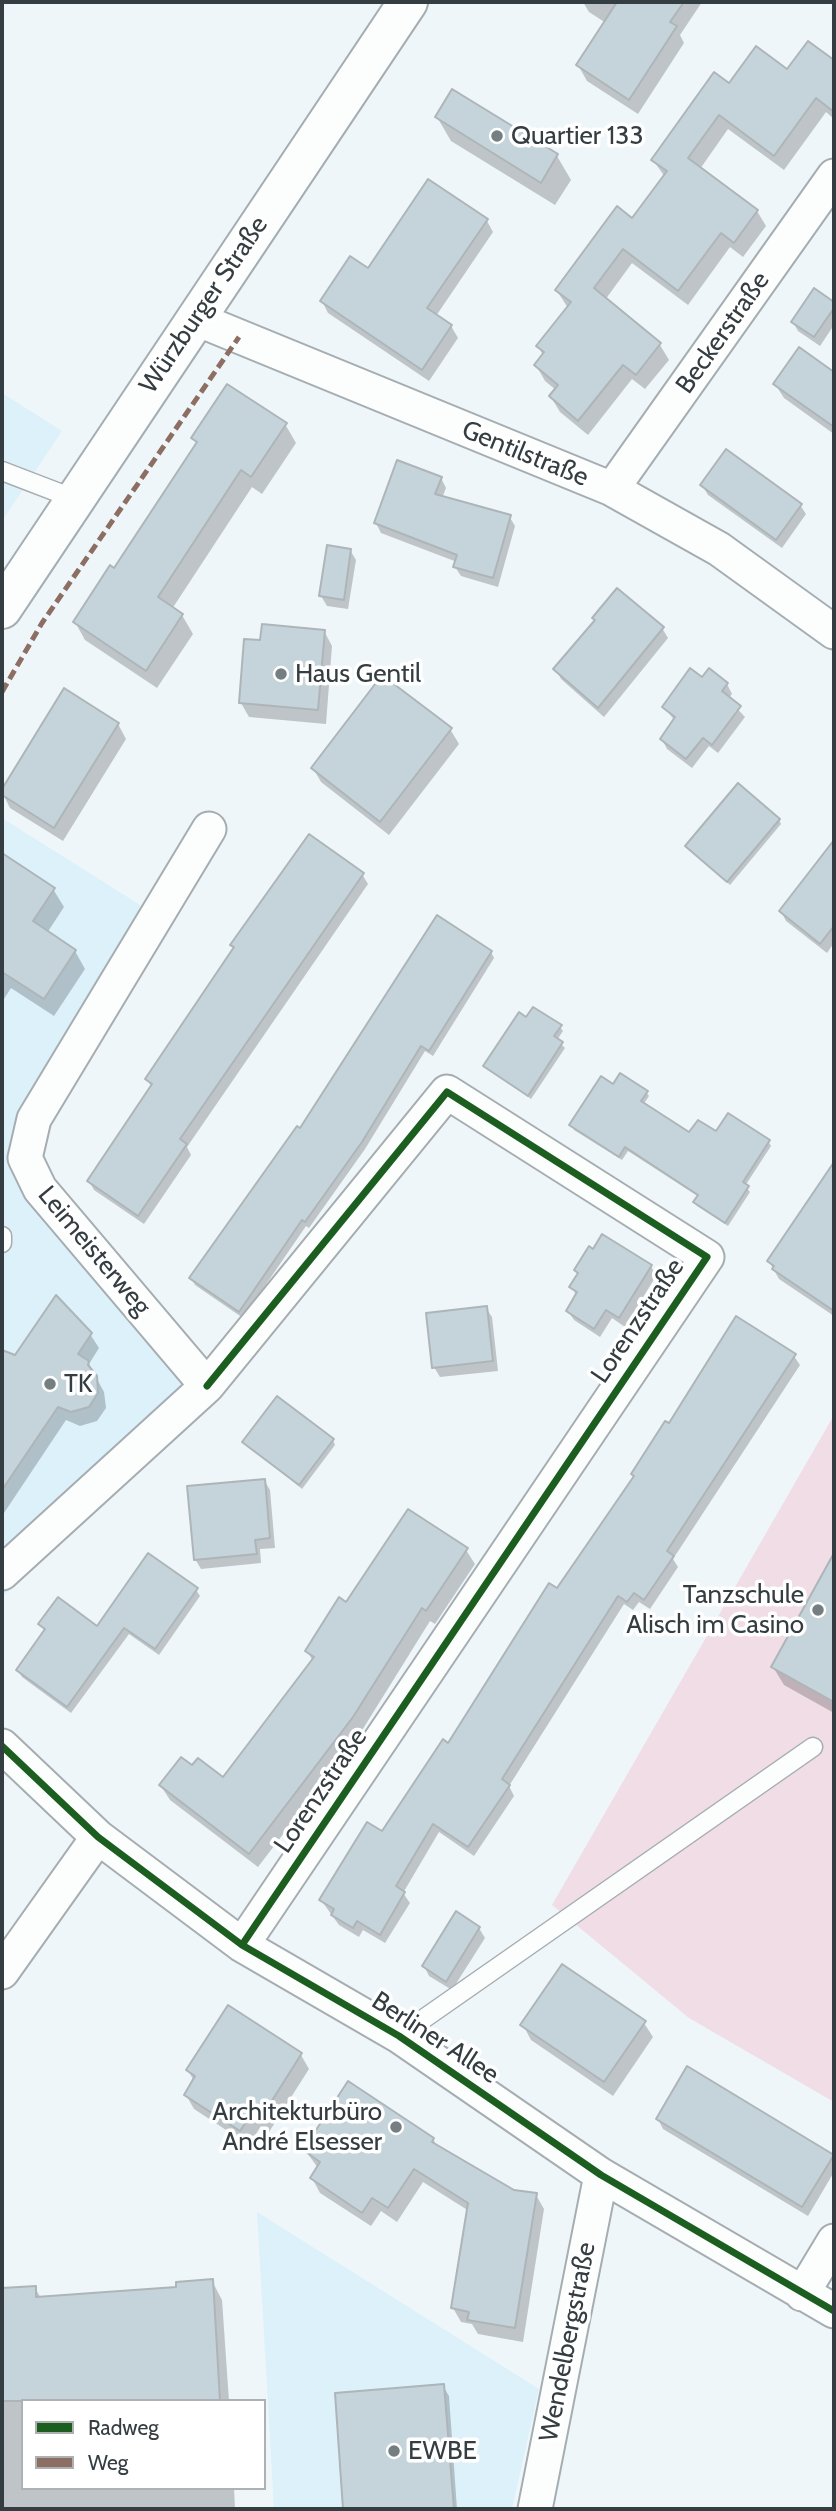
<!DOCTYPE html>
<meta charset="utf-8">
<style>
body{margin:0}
#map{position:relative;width:836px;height:2511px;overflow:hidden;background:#eef6f9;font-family:Cabin,sans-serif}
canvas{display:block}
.frame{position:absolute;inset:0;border:4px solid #343d41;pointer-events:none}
.legend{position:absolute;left:21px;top:2399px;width:245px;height:91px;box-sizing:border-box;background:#fff;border:2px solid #aeb1b3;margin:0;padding:9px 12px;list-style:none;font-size:21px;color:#343d41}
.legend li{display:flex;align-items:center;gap:14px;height:35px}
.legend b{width:35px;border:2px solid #aeb1b3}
</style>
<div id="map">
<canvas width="836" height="2511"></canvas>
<div class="frame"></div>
<ul class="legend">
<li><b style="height:9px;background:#1b5e20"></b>Radweg</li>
<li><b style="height:9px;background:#8d6e63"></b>Weg</li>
</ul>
</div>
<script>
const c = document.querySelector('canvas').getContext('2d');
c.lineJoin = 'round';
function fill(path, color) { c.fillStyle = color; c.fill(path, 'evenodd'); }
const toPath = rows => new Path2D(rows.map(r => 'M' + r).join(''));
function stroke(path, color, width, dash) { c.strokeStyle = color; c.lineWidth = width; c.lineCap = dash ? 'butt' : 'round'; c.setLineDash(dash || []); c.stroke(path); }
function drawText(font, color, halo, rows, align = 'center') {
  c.font = font + ' Cabin,sans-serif'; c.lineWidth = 7; c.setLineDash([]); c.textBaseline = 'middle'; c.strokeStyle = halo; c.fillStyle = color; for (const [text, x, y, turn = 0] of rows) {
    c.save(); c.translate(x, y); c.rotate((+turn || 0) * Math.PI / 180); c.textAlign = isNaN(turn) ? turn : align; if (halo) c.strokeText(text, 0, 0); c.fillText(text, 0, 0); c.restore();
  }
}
const built = toPath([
 [2,393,62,431,2,521],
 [2,818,153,913,24,1159,226,1386,2,1597],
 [257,2212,539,2389,512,2509,274,2509]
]);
const green = toPath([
 [834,1415,834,2102,689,2018,552,1905]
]);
const shadow = toPath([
 [583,2,702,2,680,35,684,43,638,114,587,81,578,65,606,23,589,12],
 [808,43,834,62,834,119,826,112,784,170,728,129,700,169,757,211,766,226,743,257,730,247,688,305,632,263,605,300,660,345,669,360,645,389,632,379,588,435,560,412,551,397,556,390,545,381,536,365,543,355,538,346,568,308,557,291,633,220,665,177,653,160,729,85,788,71],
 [437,117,557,156,571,180,555,205,451,141],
 [487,221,493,232,436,316,451,326,458,338,429,381,328,313,322,301,368,271],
 [814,290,834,305,834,325,820,346,798,331,793,322],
 [800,350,834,374,834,434,784,398,775,384],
 [285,424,296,443,262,494,252,487,172,609,182,615,193,634,157,688,85,640,75,622,115,570,197,444,194,438],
 [441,478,446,488,442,498,509,516,515,526,498,587,461,576,455,567,457,562,381,533,376,523],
 [702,485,800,505,806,514,782,548,708,495],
 [350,550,356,560,348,609,327,606,321,596],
 [594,618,662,628,668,638,604,717,561,679,556,669,596,622],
 [324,631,332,646,326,724,249,717,241,703,262,642],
 [702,679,727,684,732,694,728,699,745,717,718,753,709,746,692,768,667,749,662,739,675,721,664,707],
 [65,691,118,724,126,739,63,841,10,808,2,792],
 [450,729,459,744,389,835,321,782,313,768],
 [779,820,781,824,730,885,687,847],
 [2,855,53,889,64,907,47,933,75,951,85,969,54,1016,11,988,2,1002],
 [821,860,834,871,834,943,827,953,786,921,781,911],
 [362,874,368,884,187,1147,191,1155,144,1224,94,1190,89,1181,152,1088,147,1079,235,949,232,945],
 [491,952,494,958,433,1056,425,1051,365,1149,309,1228,306,1226,243,1318,195,1285,191,1278,301,1131],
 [527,1020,560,1027,563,1031,557,1040,565,1048,531,1099,486,1066],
 [613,1087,646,1092,649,1096,643,1105,690,1135,716,1134,768,1141,771,1146,745,1186,750,1192,728,1226,697,1206,695,1202,699,1197,628,1151,622,1160,574,1130,571,1125],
 [834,1165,834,1316,779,1279,769,1261],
 [651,1266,656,1276,625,1327,612,1318,600,1337,574,1320,568,1311,577,1296,571,1287,579,1275,576,1270],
 [486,1308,492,1317,498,1371,440,1377,434,1367],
 [90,1334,99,1348,89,1364,104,1392,106,1408,97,1421,80,1426,66,1420,2,1516,3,1353,16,1358],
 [794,1356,800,1365,673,1559,678,1567,650,1609,639,1602,633,1610,624,1604,509,1786,514,1796,474,1856,439,1832,403,1893,410,1903,385,1943,363,1930,359,1937,339,1925,321,1900,382,1833,448,1745,669,1426],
 [333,1440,335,1445,302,1489,244,1442],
 [264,1480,270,1490,275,1548,260,1549,261,1563,201,1569,195,1559],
 [466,1550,475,1564,435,1624,430,1621,361,1732,258,1867,170,1800,161,1786,192,1768,224,1779,313,1661,307,1651,347,1605],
 [834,1556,834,1713,784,1685,773,1667],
 [196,1590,200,1596,159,1655,129,1634,71,1713,22,1677,18,1670,45,1632,40,1624,97,1628],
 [479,1928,485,1938,452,1990,429,1976,424,1966],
 [644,2023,653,2037,613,2096,531,2040,523,2025],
 [301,2055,309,2069,269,2132,261,2126,249,2145,194,2109,186,2095,194,2081,188,2070],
 [658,2119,833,2156,834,2172,808,2216,663,2129],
 [433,2139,438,2148,514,2192,536,2195,544,2209,523,2342,478,2334,472,2324,461,2322,453,2308,469,2211,423,2182,397,2222,381,2211,371,2226,320,2193,312,2178,318,2168,305,2150],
 [212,2281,222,2300,229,2401,23,2401,23,2488,234,2488,235,2509,2,2509,2,2290,35,2288,41,2298,178,2289],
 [443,2386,449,2396,457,2509,345,2509,337,2394]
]);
const building = toPath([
 [617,2,684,2,670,22,677,26,629,100,576,65,617,2],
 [808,41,834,60,834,112,816,98,774,156,719,115,688,158,758,210,734,243,721,233,678,291,623,249,594,288,661,343,636,375,623,365,578,421,549,396,558,385,534,365,544,352,536,346,571,302,555,290,617,206,632,218,667,171,651,160,714,72,729,83,756,46,787,69,808,41],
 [452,89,558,154,541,183,435,117,452,89],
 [428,179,488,219,427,308,452,325,422,370,320,301,350,256,368,268,428,179],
 [814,288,834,302,834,308,814,337,791,322,814,288],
 [799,347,834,372,834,427,773,384,799,347],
 [227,384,287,423,251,477,241,470,158,597,183,614,146,671,73,622,110,565,114,568,197,442,191,438,227,384],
 [726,449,802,504,776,540,700,485,726,449],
 [397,460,442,477,435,494,511,515,493,578,453,567,457,555,374,523,397,460],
 [327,545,351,549,344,600,319,596,327,545],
 [617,588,664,627,598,708,553,669,595,620,592,618,617,588],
 [262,624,325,630,318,710,239,703,244,639,260,640,262,624],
 [690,668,702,677,709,668,728,683,722,691,741,706,712,745,703,738,686,759,660,739,675,717,662,707,690,668],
 [382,675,452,728,380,822,311,768,382,675],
 [64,688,119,723,54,828,2,795,2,789,64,688],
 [738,783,780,819,727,882,685,846,738,783],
 [309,834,364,873,180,1139,187,1144,138,1216,87,1181,152,1084,145,1079,234,947,230,945,309,834],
 [834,840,834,926,820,944,779,911,834,840],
 [2,853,55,888,33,921,76,950,44,999,2,972,2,853],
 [437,915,492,951,429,1051,421,1046,362,1142,305,1222,302,1220,239,1312,189,1278,297,1126,300,1128,437,915],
 [533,1007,562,1025,554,1036,563,1042,528,1096,483,1066,519,1012,526,1017,533,1007],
 [620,1073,648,1091,641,1101,689,1132,698,1120,716,1131,728,1113,770,1140,743,1182,749,1186,725,1223,693,1202,698,1195,625,1147,619,1157,569,1125,601,1076,613,1084,620,1073],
 [834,1162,834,1311,772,1269,774,1266,767,1261,834,1162],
 [602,1234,652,1265,619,1318,606,1310,594,1329,566,1311,577,1292,569,1287,578,1273,574,1270,589,1246,593,1249,602,1234],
 [56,1295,92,1333,78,1354,89,1361,88,1365,97,1376,98,1393,89,1407,71,1412,58,1407,2,1490,2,1350,15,1355,56,1295],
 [487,1306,493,1361,432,1368,426,1313,487,1306],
 [736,1316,796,1354,667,1551,674,1556,644,1600,634,1593,627,1602,618,1596,502,1779,510,1785,468,1847,433,1824,396,1886,405,1892,380,1935,357,1921,353,1928,331,1915,334,1909,319,1900,367,1822,382,1831,443,1739,448,1743,549,1583,557,1588,634,1476,631,1474,665,1421,669,1423,736,1316],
 [277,1396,334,1439,299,1485,242,1442,277,1396],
 [265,1479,270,1538,255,1540,257,1554,194,1560,187,1486,265,1479],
 [408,1509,468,1548,426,1611,422,1608,353,1717,249,1854,159,1785,181,1757,192,1765,198,1758,223,1777,314,1657,305,1651,339,1597,346,1602,408,1509],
 [148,1553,198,1588,155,1649,124,1628,67,1707,16,1670,45,1629,38,1624,58,1597,97,1626,148,1553],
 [834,1553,834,1702,771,1667,834,1553],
 [456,1911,480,1927,446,1982,422,1966,456,1911],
 [562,1964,646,2021,604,2082,520,2025,562,1964],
 [228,2005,302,2053,261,2118,252,2113,240,2131,184,2095,195,2076,186,2070,228,2005],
 [687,2066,834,2155,802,2207,656,2119,687,2066],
 [348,2081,434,2138,432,2142,514,2190,537,2193,515,2328,467,2320,469,2312,451,2308,468,2203,414,2169,388,2208,372,2198,362,2213,310,2178,320,2162,303,2150,348,2081],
 [213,2279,220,2401,2,2401,2,2288,36,2286,36,2297,176,2287,176,2282,213,2279],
 [444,2384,454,2509,343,2509,335,2393,444,2384]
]);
const service = toPath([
 [2,471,75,499],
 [2,1236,2,1243],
 [399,2036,813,1747]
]);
const minor = toPath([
 [194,318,612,489,719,549,834,632],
 [612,489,834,176],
 [207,1386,447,1092,707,1257,242,1945],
 [2,1573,207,1386,40,1189,25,1158,34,1119,209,829],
 [2,1746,98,1837,242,1945,399,2036,601,2175,834,2311],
 [2,1972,98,1837],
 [802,2294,834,2241],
 [535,2509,601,2175]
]);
const secondary = toPath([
 [2,609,408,2]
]);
const quiet = toPath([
 [2,692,42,623,239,337]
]);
const cycleway = toPath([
 [207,1386,447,1092,707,1257,242,1945],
 [2,1746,98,1837,242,1945,399,2036,601,2175,834,2311]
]);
const markers = [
 [497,136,7,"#757e81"],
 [281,674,7,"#757e81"],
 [50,1384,7,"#757e81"],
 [818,1610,7,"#757e81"],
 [396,2127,7,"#757e81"],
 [394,2451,7,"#757e81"]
];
const poiNames = [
 ["Quartier 133",511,136],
 ["Haus Gentil",295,674],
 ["TK",64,1384],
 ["Tanzschule",804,1595,"right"],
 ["Alisch im Casino",804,1625,"right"],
 ["Architekturbüro",382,2112,"right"],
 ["André Elsesser",382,2142,"right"],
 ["EWBE",408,2451]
];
const streetNames = [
 ["Würzburger Straße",204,305,-56],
 ["Beckerstraße",723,333,-55],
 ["Gentilstraße",525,454,22],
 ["Leimeisterweg",94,1251,50],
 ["Lorenzstraße",638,1321,-56],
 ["Lorenzstraße",321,1791,-56],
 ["Berliner Allee",435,2038,33],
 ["Wendelbergstraße",568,2342,-79]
];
fill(built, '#dcf1fa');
fill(green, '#f0dde5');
fill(shadow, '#0003');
fill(building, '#c5d4da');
stroke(building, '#adb5b8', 2);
stroke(service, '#a6adb1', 21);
stroke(minor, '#a6adb1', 37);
stroke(secondary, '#a6adb1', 42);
stroke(service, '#fcfefe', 18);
stroke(minor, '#fcfefe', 33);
stroke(secondary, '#fcfefe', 38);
stroke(quiet, '#8d6e63', 5, [10, 5]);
stroke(cycleway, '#1b5e20', 7);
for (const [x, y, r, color] of markers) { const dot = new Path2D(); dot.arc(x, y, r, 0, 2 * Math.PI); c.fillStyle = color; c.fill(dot); stroke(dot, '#fff', 2.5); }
drawText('26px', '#343d41', '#fff', poiNames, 'left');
drawText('26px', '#343d41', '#fff', streetNames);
</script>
